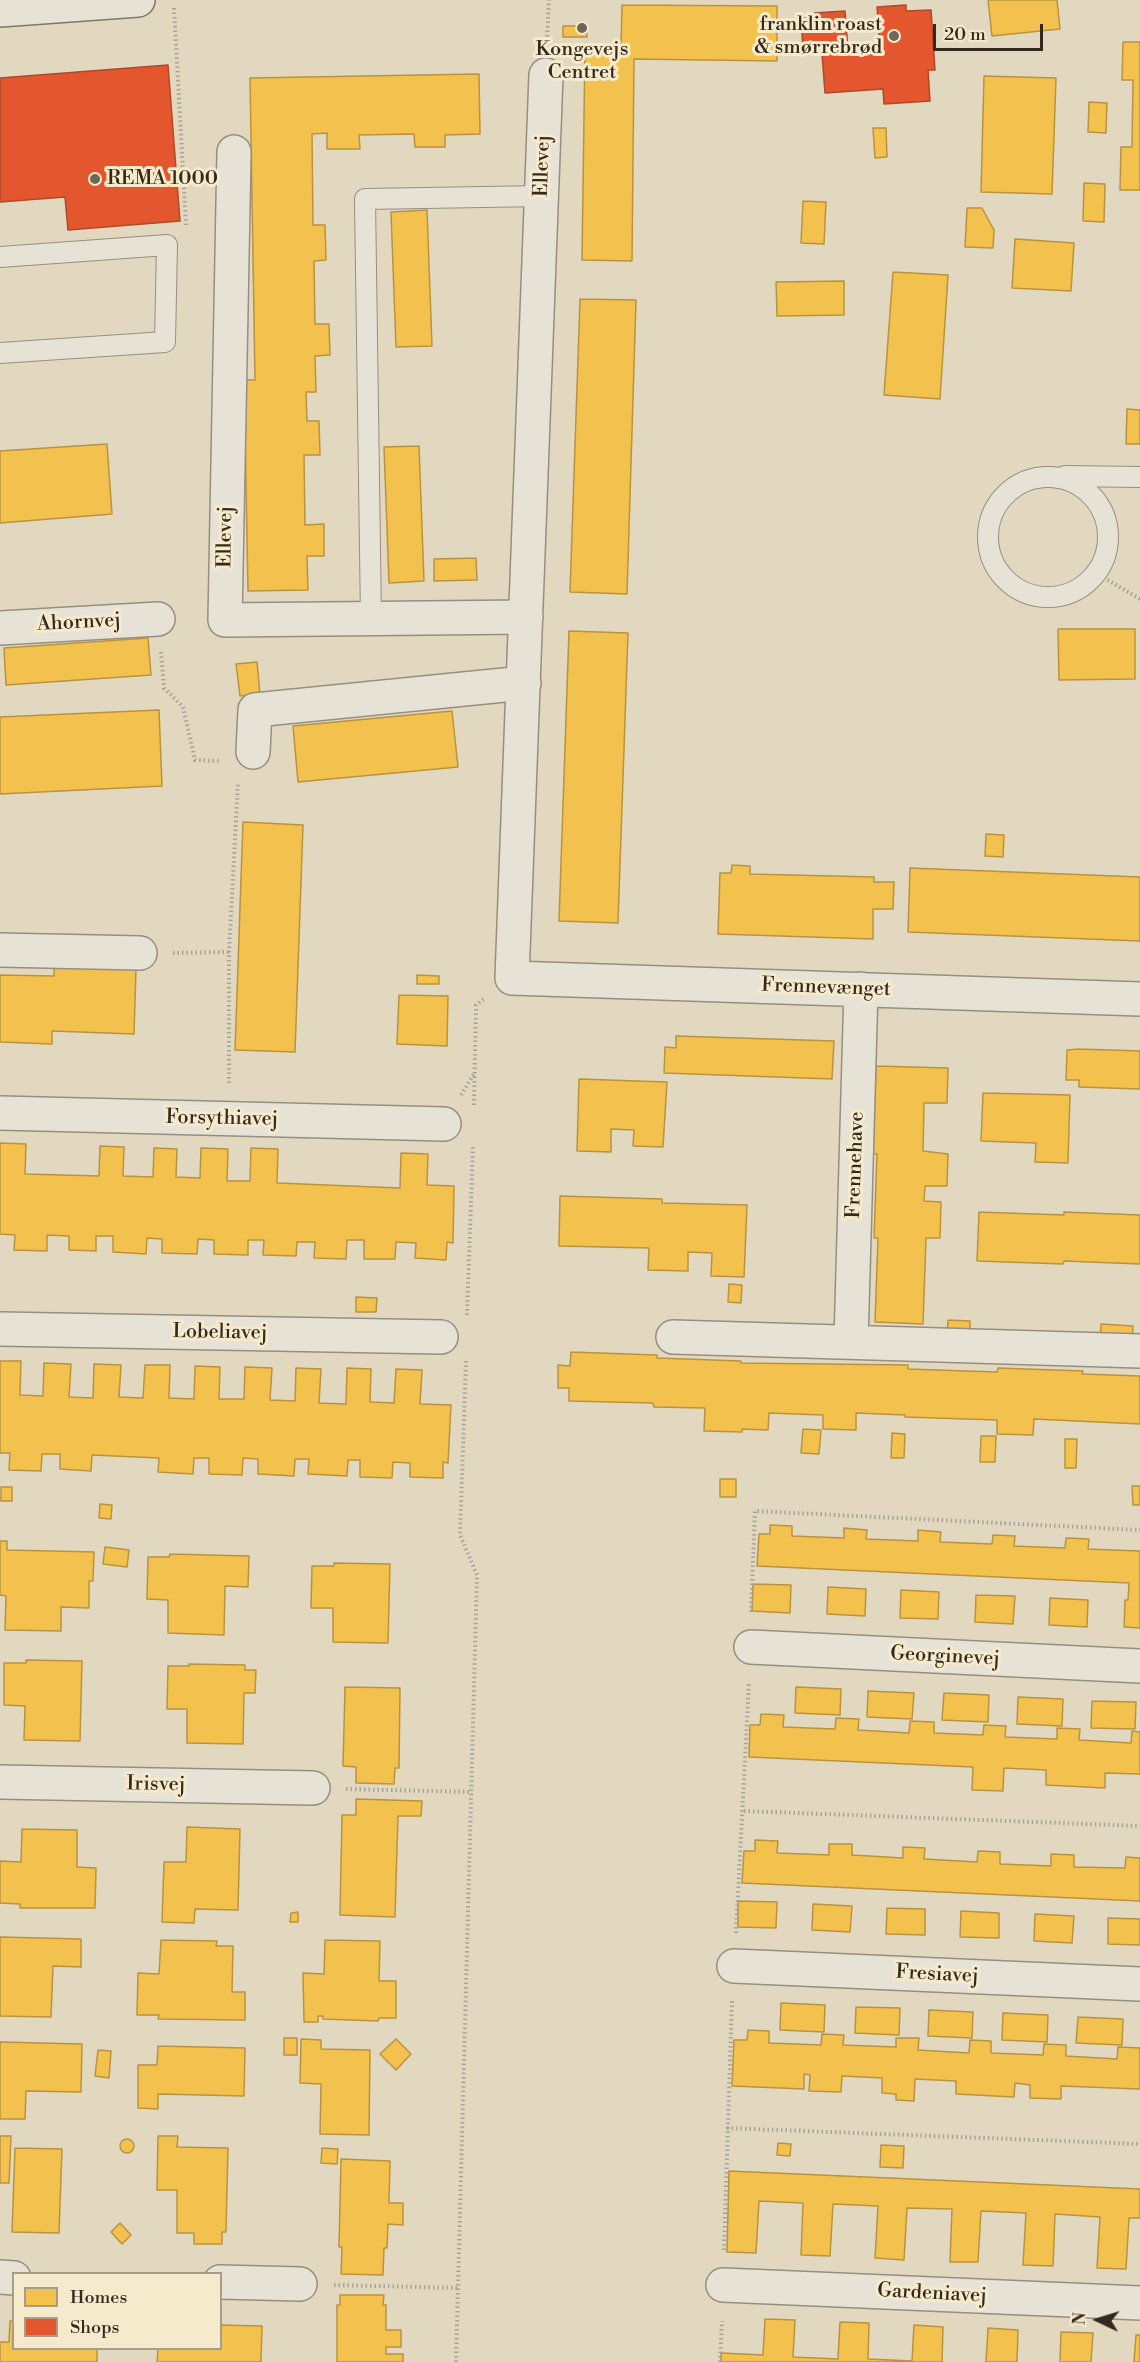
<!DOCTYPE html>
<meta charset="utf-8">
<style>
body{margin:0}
#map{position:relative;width:1140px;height:2362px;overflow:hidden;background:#e2d8bf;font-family:"Libre Bodoni",serif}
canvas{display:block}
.legend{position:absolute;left:12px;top:2272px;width:210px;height:78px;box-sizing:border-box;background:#f6eacc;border:2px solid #a89d86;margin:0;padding:8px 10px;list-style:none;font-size:18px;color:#34291d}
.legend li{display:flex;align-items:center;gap:12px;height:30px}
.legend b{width:30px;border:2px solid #a89d86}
.north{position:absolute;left:1068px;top:2290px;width:60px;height:60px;-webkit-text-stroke:4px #f6eacc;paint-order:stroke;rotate:274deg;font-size:16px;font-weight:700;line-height:24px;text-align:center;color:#34291d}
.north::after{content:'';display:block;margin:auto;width:21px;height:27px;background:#34291d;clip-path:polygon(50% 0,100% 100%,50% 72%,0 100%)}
.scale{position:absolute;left:933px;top:24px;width:110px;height:27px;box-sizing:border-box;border:3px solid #34291d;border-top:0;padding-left:8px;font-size:18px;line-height:21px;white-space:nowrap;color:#34291d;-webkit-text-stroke:4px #f6eacc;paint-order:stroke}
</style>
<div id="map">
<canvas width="1140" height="2362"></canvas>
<ul class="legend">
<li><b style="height:16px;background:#f2c14e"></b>Homes</li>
<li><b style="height:16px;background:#e4572e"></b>Shops</li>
</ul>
<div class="north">N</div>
<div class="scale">20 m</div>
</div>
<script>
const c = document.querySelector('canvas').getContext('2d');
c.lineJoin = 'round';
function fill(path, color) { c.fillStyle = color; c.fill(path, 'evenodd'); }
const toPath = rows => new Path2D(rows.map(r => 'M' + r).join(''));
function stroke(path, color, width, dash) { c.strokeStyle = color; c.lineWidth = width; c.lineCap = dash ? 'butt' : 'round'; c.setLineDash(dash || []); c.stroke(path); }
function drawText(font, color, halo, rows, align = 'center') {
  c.font = font + ' "Libre Bodoni",serif'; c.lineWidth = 6; c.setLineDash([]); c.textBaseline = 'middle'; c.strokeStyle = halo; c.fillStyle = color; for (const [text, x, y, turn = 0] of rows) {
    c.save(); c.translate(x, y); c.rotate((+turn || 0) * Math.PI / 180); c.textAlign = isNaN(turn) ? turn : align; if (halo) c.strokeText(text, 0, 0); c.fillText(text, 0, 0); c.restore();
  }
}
const homes = toPath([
 [988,0,1057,0,1060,29,992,36,988,0],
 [622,5,777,6,777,61,634,59,632,261,582,260,585,46,621,46,622,5],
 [563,26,586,26,587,37,563,37,563,26],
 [1123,42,1140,42,1140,190,1120,190,1121,147,1132,147,1133,80,1122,80,1123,42],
 [479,74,480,134,445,135,445,147,415,147,414,134,359,135,360,149,327,149,327,133,312,134,313,225,325,225,326,260,314,261,315,324,329,324,330,355,315,356,316,392,306,392,307,421,319,421,320,455,304,455,305,525,324,524,324,556,307,556,308,590,248,591,244,380,255,380,250,78,479,74],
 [984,76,1056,78,1052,194,981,192,984,76],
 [1089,102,1107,103,1106,133,1088,132,1089,102],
 [873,128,886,128,887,157,875,158,873,128],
 [1084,183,1105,184,1104,222,1083,221,1084,183],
 [803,201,826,202,824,244,801,243,803,201],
 [967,208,982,208,994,230,993,248,965,247,967,208],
 [427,210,432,346,396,347,391,212,427,210],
 [1015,239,1074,243,1071,291,1012,288,1015,239],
 [893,272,948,275,940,399,884,395,893,272],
 [844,281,844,315,777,316,776,282,844,281],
 [580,299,636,300,627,594,570,592,580,299],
 [1127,409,1140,410,1140,444,1126,444,1127,409],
 [107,444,112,514,0,523,0,451,107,444],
 [419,446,424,581,389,583,384,447,419,446],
 [476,558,477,580,434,581,434,559,476,558],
 [1058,629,1135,629,1135,679,1059,680,1058,629],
 [569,631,628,633,618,923,559,921,569,631],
 [148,638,151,675,6,685,4,648,148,638],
 [257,662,260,694,240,696,236,664,257,662],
 [159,710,162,786,0,794,0,717,159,710],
 [452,711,458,767,298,782,293,726,452,711],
 [243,822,303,825,295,1052,235,1050,243,822],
 [986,834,1004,835,1003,857,985,856,986,834],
 [732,865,750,866,750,874,874,877,874,882,894,882,893,909,873,909,873,939,718,934,720,873,731,873,732,865],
 [910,868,1140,877,1140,941,908,932,910,868],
 [54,967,136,969,134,1034,52,1031,52,1044,0,1042,0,975,54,976,54,967],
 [417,975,439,976,439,984,417,984,417,975],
 [399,995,448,996,447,1046,397,1044,399,995],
 [676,1036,834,1041,832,1079,664,1073,665,1047,676,1048,676,1036],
 [1079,1049,1140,1051,1140,1089,1079,1087,1079,1080,1066,1080,1067,1050,1079,1049],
 [876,1066,948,1068,947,1103,924,1103,923,1151,948,1154,947,1186,925,1186,924,1201,941,1202,940,1238,926,1238,923,1324,875,1322,878,1238,874,1238,877,1154,873,1154,876,1066],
 [579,1079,667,1082,663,1147,633,1146,634,1130,611,1129,611,1152,577,1151,579,1079],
 [983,1093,1070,1095,1068,1163,1035,1162,1036,1143,981,1141,983,1093],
 [0,1143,26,1144,25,1174,99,1176,100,1146,124,1147,123,1176,153,1177,154,1148,177,1149,176,1177,200,1178,201,1148,228,1149,227,1181,250,1181,251,1148,278,1149,277,1183,400,1188,401,1153,428,1154,427,1185,454,1186,453,1243,447,1242,446,1260,415,1258,416,1243,396,1242,395,1259,364,1259,364,1240,347,1240,346,1259,314,1258,315,1242,297,1242,296,1256,263,1255,264,1240,248,1240,248,1255,214,1254,214,1240,198,1239,197,1254,162,1253,162,1239,147,1238,146,1254,113,1252,113,1236,96,1236,96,1251,69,1250,69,1236,47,1235,47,1251,14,1250,15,1235,0,1234,0,1143],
 [560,1196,662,1199,662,1203,747,1205,744,1277,711,1276,712,1253,688,1252,688,1271,648,1270,649,1248,559,1246,560,1196],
 [979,1212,1064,1215,1064,1212,1140,1215,1140,1264,1064,1261,1063,1264,977,1261,979,1212],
 [729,1284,742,1285,741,1303,728,1302,729,1284],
 [356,1297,377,1298,376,1312,356,1312,356,1297],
 [948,1320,970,1321,970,1336,947,1335,948,1320],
 [1101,1324,1133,1326,1132,1342,1100,1341,1101,1324],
 [571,1352,657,1355,657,1358,741,1361,741,1363,908,1365,908,1369,997,1372,998,1368,1083,1371,1082,1374,1140,1376,1140,1424,1034,1419,1033,1435,997,1434,997,1420,905,1417,905,1415,856,1413,856,1430,823,1429,823,1415,769,1413,768,1430,742,1429,742,1432,704,1431,705,1408,654,1407,653,1403,569,1401,569,1388,558,1388,558,1365,570,1366,571,1352],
 [0,1361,21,1361,20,1395,43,1396,44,1363,71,1364,69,1397,93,1398,94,1364,121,1365,119,1397,143,1398,145,1365,170,1365,169,1398,194,1399,195,1366,220,1367,219,1399,244,1399,245,1367,272,1368,270,1400,295,1401,296,1368,321,1369,319,1403,346,1404,347,1368,371,1369,370,1402,394,1403,396,1369,422,1370,420,1404,451,1405,448,1463,443,1462,443,1478,410,1477,410,1463,393,1462,392,1478,360,1477,360,1460,348,1460,347,1476,308,1474,309,1459,295,1459,294,1476,258,1474,258,1459,243,1458,242,1475,209,1474,209,1458,194,1458,193,1474,158,1472,159,1458,92,1455,91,1471,60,1469,60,1454,42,1454,41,1471,9,1470,10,1453,0,1453,0,1361],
 [803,1429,821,1430,819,1454,801,1453,803,1429],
 [892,1433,905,1434,904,1458,891,1458,892,1433],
 [981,1436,996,1436,995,1462,980,1462,981,1436],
 [1065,1439,1077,1439,1076,1468,1065,1468,1065,1439],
 [720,1479,736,1479,736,1497,720,1497,720,1479],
 [1132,1486,1140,1486,1140,1505,1133,1505,1132,1486],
 [1,1487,12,1487,12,1501,1,1501,1,1487],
 [100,1504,112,1505,111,1519,99,1518,100,1504],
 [770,1525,792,1526,792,1536,844,1538,844,1528,867,1530,866,1539,918,1541,918,1530,941,1532,940,1542,992,1544,993,1535,1015,1536,1014,1546,1065,1548,1066,1538,1089,1539,1088,1549,1140,1551,1140,1628,1124,1627,1125,1600,1128,1600,1129,1583,757,1566,759,1534,770,1534,770,1525],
 [0,1541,7,1541,7,1550,94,1552,93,1581,89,1581,89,1608,61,1607,61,1631,5,1630,6,1596,0,1595,0,1541],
 [105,1547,129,1550,127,1567,103,1564,105,1547],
 [170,1554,249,1556,248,1587,225,1586,224,1635,168,1633,168,1600,147,1599,148,1557,169,1557,170,1554],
 [334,1563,390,1564,388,1643,333,1642,333,1608,311,1608,312,1566,334,1566,334,1563],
 [753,1584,791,1585,790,1613,752,1611,753,1584],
 [828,1587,866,1589,865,1616,827,1614,828,1587],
 [901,1590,939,1592,938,1619,900,1618,901,1590],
 [976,1595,1015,1596,1013,1624,975,1622,976,1595],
 [1050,1598,1088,1600,1087,1627,1049,1625,1050,1598],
 [26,1660,82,1661,80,1741,24,1740,25,1706,4,1705,4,1663,26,1663,26,1660],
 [189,1664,245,1665,245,1670,256,1670,255,1693,244,1693,243,1744,187,1743,187,1709,167,1709,168,1666,189,1666,189,1664],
 [345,1687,400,1688,399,1768,395,1768,394,1784,356,1783,356,1767,343,1766,345,1687],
 [796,1687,841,1689,840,1715,795,1713,796,1687],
 [868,1691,914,1693,912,1719,867,1717,868,1691],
 [944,1693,989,1695,988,1722,942,1720,944,1693],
 [1018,1697,1063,1699,1062,1726,1017,1724,1018,1697],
 [1092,1701,1136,1702,1135,1729,1091,1728,1092,1701],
 [761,1714,784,1715,783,1727,835,1729,836,1718,859,1719,858,1730,909,1733,910,1721,934,1722,934,1733,983,1735,984,1725,1006,1726,1005,1737,1057,1739,1057,1728,1080,1729,1079,1740,1131,1743,1132,1731,1140,1732,1140,1774,1105,1773,1105,1788,1046,1785,1046,1770,1004,1768,1003,1791,972,1790,973,1767,749,1757,750,1725,760,1725,761,1714],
 [356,1799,422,1801,421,1816,398,1816,395,1917,340,1915,342,1815,356,1815,356,1799],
 [187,1827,240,1829,238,1910,195,1909,194,1923,162,1922,164,1862,186,1862,187,1827],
 [22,1829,77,1830,77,1867,96,1868,95,1908,20,1908,20,1904,0,1903,0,1861,21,1862,22,1829],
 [755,1840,778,1841,777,1853,829,1855,829,1844,852,1844,852,1855,903,1858,903,1847,925,1848,924,1859,977,1862,978,1851,1000,1852,1000,1864,1051,1866,1051,1854,1074,1855,1074,1867,1125,1868,1126,1857,1140,1858,1140,1901,742,1883,744,1851,755,1851,755,1840],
 [738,1901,777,1902,776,1928,738,1927,738,1901],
 [813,1904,852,1906,850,1932,812,1930,813,1904],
 [887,1908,925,1909,925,1935,886,1934,887,1908],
 [961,1911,999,1913,999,1938,960,1937,961,1911],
 [298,1912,298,1922,290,1922,291,1913,298,1912],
 [1035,1914,1074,1916,1072,1943,1034,1941,1035,1914],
 [1108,1918,1140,1919,1140,1945,1108,1944,1108,1918],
 [0,1937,81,1939,81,1967,53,1966,51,2017,0,2016,0,1937],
 [161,1940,217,1941,216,1946,233,1946,232,1992,245,1992,245,2020,158,2019,159,2015,137,2015,138,1973,159,1974,161,1940],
 [325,1940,380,1941,379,1981,396,1981,396,2018,379,2018,378,2021,323,2019,323,2016,318,2016,318,2022,304,2022,303,1973,324,1974,325,1940],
 [781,2003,825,2005,824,2032,780,2030,781,2003],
 [856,2007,900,2008,899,2035,855,2033,856,2007],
 [929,2010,973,2012,972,2038,928,2036,929,2010],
 [1003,2013,1048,2015,1047,2042,1002,2040,1003,2013],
 [1078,2017,1123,2019,1122,2045,1076,2043,1078,2017],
 [748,2030,769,2031,769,2043,821,2045,822,2034,844,2035,843,2045,896,2047,896,2038,919,2038,918,2050,969,2053,970,2040,991,2041,991,2053,1043,2055,1044,2044,1066,2045,1066,2056,1117,2059,1118,2047,1140,2048,1140,2089,1061,2086,1061,2099,1030,2098,1030,2085,1015,2083,1014,2097,956,2094,956,2081,915,2079,914,2101,896,2100,896,2094,882,2093,882,2078,842,2076,841,2092,809,2091,810,2075,804,2074,804,2089,732,2086,734,2040,747,2040,748,2030],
 [284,2038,297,2038,297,2055,284,2055,284,2038],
 [301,2039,321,2040,321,2049,370,2050,369,2135,320,2134,321,2084,300,2083,301,2039],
 [396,2039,411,2054,396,2070,380,2054,396,2039],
 [0,2042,82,2044,81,2092,26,2091,25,2119,0,2119,0,2042],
 [158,2046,245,2048,244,2096,158,2094,158,2109,138,2108,138,2065,157,2065,158,2046],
 [98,2050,111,2051,109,2078,95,2076,98,2050],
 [0,2136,11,2136,9,2183,0,2183,0,2136],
 [158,2136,178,2136,177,2147,228,2148,226,2232,222,2232,222,2244,194,2244,194,2233,177,2233,177,2190,157,2190,158,2136],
 '120 2146a7 7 0 1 1 14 0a7 7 0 1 1-14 0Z',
 [778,2143,791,2144,790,2156,777,2155,778,2143],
 [881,2145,904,2146,903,2168,880,2167,881,2145],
 [15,2148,62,2149,59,2233,12,2232,15,2148],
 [322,2148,338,2149,337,2164,321,2163,322,2148],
 [341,2159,390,2161,389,2203,403,2203,403,2225,388,2224,387,2248,384,2248,383,2275,341,2274,342,2247,339,2247,341,2159],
 [729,2171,1140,2189,1140,2218,1129,2218,1126,2269,1097,2268,1100,2217,1055,2214,1053,2266,1023,2265,1026,2213,981,2211,978,2262,950,2262,952,2209,907,2208,904,2260,875,2258,878,2206,833,2204,830,2256,801,2255,803,2203,759,2201,756,2253,727,2252,729,2171],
 [120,2223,131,2235,122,2244,111,2232,120,2223],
 [340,2295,384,2295,383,2305,386,2305,386,2330,401,2330,401,2347,386,2347,386,2354,403,2354,403,2362,337,2362,337,2305,340,2305,340,2295],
 [765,2319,795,2320,793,2357,838,2359,840,2322,869,2323,868,2359,912,2361,914,2325,943,2327,942,2362,721,2362,721,2353,763,2355,765,2319],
 [10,2321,14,2321,14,2348,97,2348,97,2362,0,2362,0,2342,9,2342,10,2321],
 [220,2325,262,2326,261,2362,157,2362,158,2348,220,2348,220,2325],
 [988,2328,1018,2330,1017,2362,986,2362,988,2328],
 [1061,2332,1093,2333,1091,2362,1060,2362,1061,2332],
 [1136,2335,1140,2335,1140,2362,1134,2362,1136,2335]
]);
const shops = toPath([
 [906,5,906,11,931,10,935,70,928,70,930,101,884,104,883,89,825,93,822,54,818,54,818,48,803,49,801,18,815,17,814,13,845,11,848,50,880,47,877,7,906,5],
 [168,65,180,221,68,230,65,197,0,202,0,78,168,65]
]);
const path = toPath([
 [174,8,186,225],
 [547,41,549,0],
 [1096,573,1140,599],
 [161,652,164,688,183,707,195,760,220,761],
 [173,953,229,952],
 [229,1083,229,952,238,782],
 [461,1095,474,1074],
 [474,1105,476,1005,484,999],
 [467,1315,473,1145],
 [751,1612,755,1511,1140,1530],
 [346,1789,471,1792],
 [744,1811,1140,1826],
 [736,1933,749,1682],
 [727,2128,1140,2144],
 [724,2250,732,2000],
 [334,2285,458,2288],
 [456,2362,477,1575,460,1535,466,1361],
 [720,2362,722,2321]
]);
const service = toPath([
 [0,257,167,245,165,342,0,353],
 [1065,476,1140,477],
 '988 537a60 60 0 1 1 120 0a60 60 0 1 1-120 0Z',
 [371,619,365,199,542,196]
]);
const minor = toPath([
 [546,75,512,978,1140,999],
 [234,152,225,620,526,617],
 [0,628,158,619],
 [253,752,255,710,524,683],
 [0,950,140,953],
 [0,1113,444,1124],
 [0,1329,441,1337],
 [673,1337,1140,1351],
 [851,1341,861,989],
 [751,1647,1140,1666],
 [0,1782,313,1788],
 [734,1966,1140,1984],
 [0,2277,14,2278],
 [220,2282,300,2284],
 [723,2285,1140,2303]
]);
const secondary = toPath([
 [0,10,138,0]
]);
const markers = [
 [582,28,6,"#716656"],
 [894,36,6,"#716656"],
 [95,179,6,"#716656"]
];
const poiNames = [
 ["franklin roast",882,25],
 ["& smørrebrød",882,48],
 ["Kongevejs",582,50,"center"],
 ["Centret",582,73,"center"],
 ["REMA 1000",107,179,"left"]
];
const streetNames = [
 ["Ellevej",543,166,-88],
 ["Ellevej",226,537,-89],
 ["Ahornvej",79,623,-3],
 ["Frennevænget",826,988,2],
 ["Forsythiavej",222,1119,1],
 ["Frennehave",856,1165,-88],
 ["Lobeliavej",220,1333,1],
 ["Georginevej",945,1657,3],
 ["Irisvej",156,1785,1],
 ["Fresiavej",937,1975,3],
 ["Gardeniavej",932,2294,3]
];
fill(homes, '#f2c14e');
stroke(homes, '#b9933f', 1.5);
fill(shops, '#e4572e');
stroke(shops, '#af4929', 1.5);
stroke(service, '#968f80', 22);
stroke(minor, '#968f80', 36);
stroke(secondary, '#7e786a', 36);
stroke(path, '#a7a298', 4, [1.5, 3]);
stroke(service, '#e7e2d6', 20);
stroke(minor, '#e7e2d6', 33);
stroke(secondary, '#e7e2d6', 33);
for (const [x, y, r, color] of markers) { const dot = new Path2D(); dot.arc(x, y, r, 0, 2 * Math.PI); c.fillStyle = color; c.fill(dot); stroke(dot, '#f6eacc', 2); }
drawText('20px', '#34291d', '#f6eacc', poiNames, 'right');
drawText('20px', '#34291d', '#f6eacc', streetNames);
</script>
